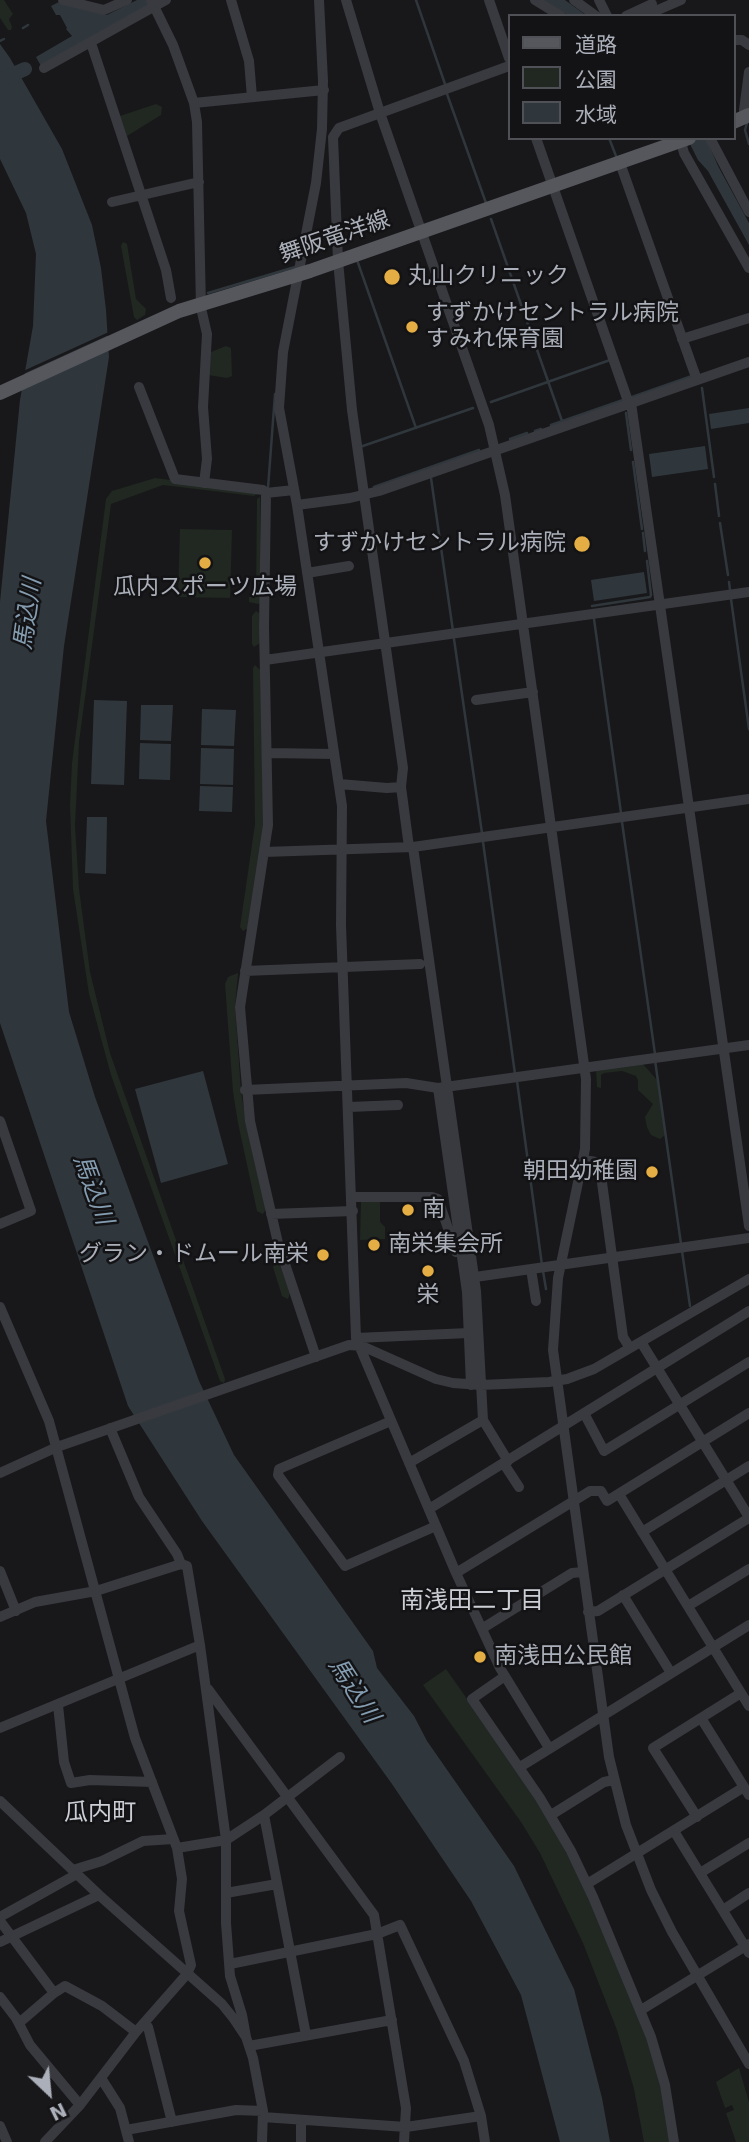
<!DOCTYPE html>
<meta charset="utf-8">
<style>
body{margin:0}
#map{position:relative;width:749px;height:2142px;overflow:hidden;background:#18181a;font-family:"DejaVu Sans","Noto Sans JP",sans-serif}
canvas{display:block}
.legend{position:absolute;left:508px;top:14px;width:228px;height:126px;box-sizing:border-box;background:#131315;border:2px solid #505157;margin:0;padding:9px 12px;list-style:none;font-size:21px;color:#abafb9}
.legend li{display:flex;align-items:center;gap:14px;height:35px}
.legend b{width:35px;border:2px solid #505157}
.north{position:absolute;left:14px;top:2058px;width:70px;height:70px;-webkit-text-stroke:5px #131315;paint-order:stroke;rotate:154deg;font-size:19px;font-weight:700;line-height:28px;text-align:center;color:#abafb9}
.north::after{content:'';display:block;margin:auto;width:24px;height:32px;background:#abafb9;clip-path:polygon(50% 0,100% 100%,50% 72%,0 100%)}
</style>
<div id="map">
<canvas width="749" height="2142"></canvas>
<ul class="legend">
<li><b style="height:9px;background:#55575d"></b>道路</li>
<li><b style="height:19px;background:#202821"></b>公園</li>
<li><b style="height:19px;background:#2f373d"></b>水域</li>
</ul>
<div class="north">N</div>
</div>
<script>
const c = document.querySelector('canvas').getContext('2d');
c.lineJoin = 'round';
function fill(path, color) { c.fillStyle = color; c.fill(path, 'evenodd'); }
const toPath = rows => new Path2D(rows.map(r => 'M' + r).join(''));
function stroke(path, color, width, dash) { c.strokeStyle = color; c.lineWidth = width; c.lineCap = dash ? 'butt' : 'round'; c.setLineDash(dash || []); c.stroke(path); }
function drawText(font, color, halo, rows, align = 'center') {
  c.font = font + ' "DejaVu Sans","Noto Sans JP",sans-serif'; c.lineWidth = 5; c.setLineDash([]); c.textBaseline = 'middle'; c.strokeStyle = halo; c.fillStyle = color; for (const [text, x, y, turn = 0] of rows) {
    c.save(); c.translate(x, y); c.rotate((+turn || 0) * Math.PI / 180); c.textAlign = isNaN(turn) ? turn : align; if (halo) c.strokeText(text, 0, 0); c.fillText(text, 0, 0); c.restore();
  }
}
const green = toPath([
 [0,0,4,0,13,14,9,19,12,27,11,30,8,30,0,18],
 [156,104,162,107,161,115,127,136,120,116],
 [123,242,127,244,136,299,146,309,145,315,137,320,134,317,121,246],
 [226,346,231,348,232,376,227,378,208,375,211,352],
 [155,478,255,491,257,494,254,496,163,485,111,504,79,742,75,826,79,889,90,972,110,1053,225,1379,224,1383,220,1381,111,1075,89,994,73,889,70,805,72,763,106,499,112,491],
 [260,497,260,603,258,604,249,602,249,597,256,594,257,499],
 [180,529,232,530,230,598,178,597],
 [256,611,259,613,260,643,254,647,252,644,252,616],
 [255,665,260,670,264,825,248,928,243,931,240,927,255,824,253,668],
 [238,973,235,1007,241,1091,246,1122,266,1209,263,1214,257,1211,238,1123,233,1092,225,984,228,977],
 [642,1063,657,1080,665,1135,660,1139,651,1135,647,1127,645,1117,653,1104,638,1090,638,1080,636,1076,622,1071,604,1073,601,1075,601,1088,597,1087,596,1071],
 [361,1202,380,1202,380,1222,385,1227,385,1239,360,1240],
 [275,1262,280,1265,290,1293,288,1299,282,1296,273,1267],
 [446,1669,520,1774,542,1808,581,1880,641,2019,661,2086,670,2142,644,2142,634,2089,617,2030,583,1943,540,1853,521,1822,423,1685],
 [739,2068,749,2102,749,2142,736,2142,726,2113,734,2110,732,2105,725,2108,716,2082]
]);
const water = toPath([
 [137,0,158,0,41,66,36,57,72,36,66,29,67,28,60,15,56,15,51,6,59,2,107,15],
 [544,0,565,0,587,16,569,16],
 [0,44,10,58,62,149,92,225,101,268,106,310,109,357,64,646,46,821,69,1012,95,1097,199,1381,234,1455,373,1651,377,1668,414,1716,427,1741,514,1866,574,1989,602,2098,610,2142,560,2142,521,1995,471,1901,392,1784,202,1521,128,1406,0,1023,0,602,20,400,33,326,36,254,26,213,0,159],
 [687,138,706,138,718,166,749,223,749,245,708,171,698,160],
 [749,408,749,423,711,429,709,414],
 [705,446,708,469,652,477,649,454],
 [644,572,647,593,594,601,591,580],
 [94,700,127,701,124,785,91,784],
 [141,705,173,705,171,741,140,740],
 [202,709,236,710,234,746,201,745],
 [140,743,171,744,170,780,139,779],
 [201,748,234,749,233,785,200,784],
 [200,786,233,787,232,812,199,811],
 [87,817,107,817,106,874,85,873],
 [203,1071,228,1164,161,1183,135,1089]
]);
const pier = toPath([
 [111,331,111,334,21,375,21,372]
]);
const stream = toPath([
 [416,0,445,84],
 [23,28,28,25],
 [0,41,4,39],
 [447,94,486,203],
 [747,123,745,130,749,144],
 [609,138,616,156],
 [491,219,562,421],
 [357,260,416,428],
 [208,293,295,267],
 [702,388,714,477],
 [632,397,692,376],
 [491,402,610,360],
 [626,413,631,450],
 [551,425,623,400],
 [535,431,541,429],
 [510,439,527,433],
 [360,447,473,408],
 [633,462,642,529],
 [431,478,453,631],
 [715,484,719,516],
 [374,487,479,450],
 [268,488,275,394],
 [720,523,728,575],
 [643,533,645,551],
 [729,582,730,590],
 [731,599,749,729],
 [592,606,650,597,651,595,647,561],
 [594,619,621,813],
 [454,639,482,833],
 [622,822,655,1054],
 [483,842,515,1074],
 [655,1060,681,1244],
 [517,1081,542,1265],
 [682,1251,690,1306],
 [543,1271,546,1289]
]);
const river = toPath([
 [0,80,25,69]
]);
const minor = toPath([
 [63,0,104,10,127,0],
 [151,0,173,45,194,103,197,122,201,308,207,334,203,407,207,459,204,483],
 [231,0,249,61,252,97],
 [319,0,323,81,322,129,316,183,283,352,279,408,297,505,342,806,341,925,356,1338,456,1573,500,1668,549,1748],
 [346,0,380,113,489,425,505,495,586,1079,585,1149,558,1278,553,1350,609,1757,626,1825,651,1890,672,1932,749,2064],
 [489,0,509,58],
 [535,0,561,16],
 [574,0,596,16],
 [599,0,607,16],
 [626,16,652,4],
 [644,16,681,0],
 [733,40,742,40,749,45],
 [91,43,166,270,171,298],
 [44,68,166,0],
 [194,103,324,90],
 [747,116,744,110,749,72],
 [536,138,629,404],
 [680,138,684,153,749,268],
 [710,138,749,212],
 [620,163,697,380],
 [112,202,199,182],
 [682,339,749,318],
 [139,387,175,479,263,490,266,493,294,490],
 [631,403,749,1226],
 [266,493,264,627,268,825,240,1007,250,1121,278,1243,316,1357],
 [297,505,350,498,379,491,749,362],
 [307,573,349,566],
 [265,660,749,592],
 [476,700,533,692],
 [268,753,334,754],
 [339,784,387,788,401,787],
 [409,847,401,787,403,768,352,410,338,261,333,137,339,128,509,66],
 [413,847,476,1291,483,1420],
 [264,852,413,847,749,799],
 [245,971,420,964],
 [438,1088,467,1292,471,1385],
 [245,1090,406,1083,438,1088,749,1045],
 [349,1107,398,1105],
 [0,1121,31,1211,0,1224],
 [584,1160,596,1162,600,1168,623,1337,630,1348],
 [353,1197,432,1197,438,1199,456,1252],
 [271,1214,353,1211],
 [531,1269,536,1301],
 [468,1278,749,1238],
 [0,1307,49,1421,135,1738,177,1848,182,1879,179,1911,191,1965,187,1974,136,2032,80,2105,45,2142],
 [356,1338,469,1333],
 [641,1342,749,1517],
 [584,1413,604,1451,749,1362],
 [391,1421,279,1469,278,1475,345,1566,436,1526],
 [110,1428,139,1497,177,1554,181,1564,187,1566,200,1645,226,1840,226,1923,230,1976,242,2015,246,2037],
 [409,1463,483,1420,508,1461],
 [504,1464,519,1487],
 [0,1473,57,1447,349,1345,362,1346,436,1379,453,1383,481,1385,549,1382,567,1379,594,1369,749,1279],
 [619,1494,749,1706],
 [429,1509,749,1311],
 [642,1532,749,1466],
 [0,1571,16,1611],
 [456,1573,590,1491,601,1491,607,1501,749,1413],
 [623,1595,671,1673],
 [688,1606,749,1569],
 [588,1612,598,1611,749,1518],
 [0,1617,35,1602,96,1591,181,1564],
 [483,1628,572,1573,583,1572],
 [505,1676,472,1699,540,1798,571,1851,593,1897,651,2037,665,2085,674,2142],
 [208,1689,374,1915,406,2108,404,2142],
 [58,1705,64,1762,71,1783,90,1780,152,1782],
 [701,1718,749,1795],
 [0,1728,200,1645],
 [520,1767,749,1625],
 [0,1801,99,1895,222,2004,234,2019,246,2037,253,2058,263,2111,262,2142],
 [264,1815,306,2035],
 [551,1815,604,1782,614,1780],
 [697,1817,653,1748,741,1693],
 [674,1831,749,1953],
 [177,1848,226,1840,264,1815,340,1757],
 [73,1870,102,1861,143,1841,173,1839],
 [700,1873,749,1843],
 [587,1884,744,1787],
 [226,1893,277,1884],
 [723,1910,749,1893],
 [0,1917,77,1874],
 [0,1921,54,1993],
 [0,1942,99,1895],
 [230,1964,377,1934,400,1925,464,2061,481,2116,485,2142],
 [0,1997,16,2018,30,2045,80,2105],
 [641,2010,749,1944],
 [19,2023,54,1993,65,1986,102,2006,136,2032],
 [142,2025,148,2027,172,2122],
 [249,2046,392,2020],
 [101,2078,120,2108,129,2142],
 [263,2117,406,2127,481,2116],
 [0,2126,7,2142],
 [126,2130,236,2110,263,2111],
 [301,2142,301,2120]
]);
const major = toPath([
 [733,122,749,115],
 [0,393,179,311,310,271,689,138]
]);
const markers = [
 [392,277,9,"#e5ae45"],
 [412,327,7,"#e5ae45"],
 [582,544,9,"#e5ae45"],
 [205,563,7,"#e5ae45"],
 [652,1172,7,"#e5ae45"],
 [408,1210,7,"#e5ae45"],
 [374,1245,7,"#e5ae45"],
 [323,1255,7,"#e5ae45"],
 [428,1271,7,"#e5ae45"],
 [480,1657,7,"#e5ae45"]
];
const streetNames = [
 ["舞阪竜洋線",335,238,-19]
];
const poiNames = [
 ["丸山クリニック",408,277],
 ["すずかけセントラル病院",426,314],
 ["すみれ保育園",426,340],
 ["すずかけセントラル病院",566,544,"right"],
 ["瓜内スポーツ広場",205,588,"center"],
 ["朝田幼稚園",638,1172,"right"],
 ["南",422,1210],
 ["南栄集会所",388,1245],
 ["グラン・ドムール南栄",309,1255,"right"],
 ["栄",428,1296,"center"],
 ["南浅田公民館",494,1657]
];
const waterNames = [
 ["馬込川",29,614,-82],
 ["馬込川",92,1190,70],
 ["馬込川",353,1691,57]
];
const neighbourhoodNames = [
 ["南浅田二丁目",472,1602],
 ["瓜内町",100,1814]
];
fill(green, '#202821');
fill(water, '#2f373d');
fill(pier, '#18181a');
stroke(stream, '#2f373d', 2.5);
stroke(river, '#2f373d', 14);
stroke(minor, '#393a3f', 10);
stroke(major, '#55575d', 14);
for (const [x, y, r, color] of markers) { const dot = new Path2D(); dot.arc(x, y, r, 0, 2 * Math.PI); c.fillStyle = color; c.fill(dot); stroke(dot, '#131315', 2.5); }
drawText('23px', '#abafb9', '#131315', streetNames);
drawText('23px', '#abafb9', '#131315', poiNames, 'left');
drawText('italic 24px', '#859db1', '#131315', waterNames);
drawText('24px', '#ccced5', '#131315', neighbourhoodNames);
</script>
